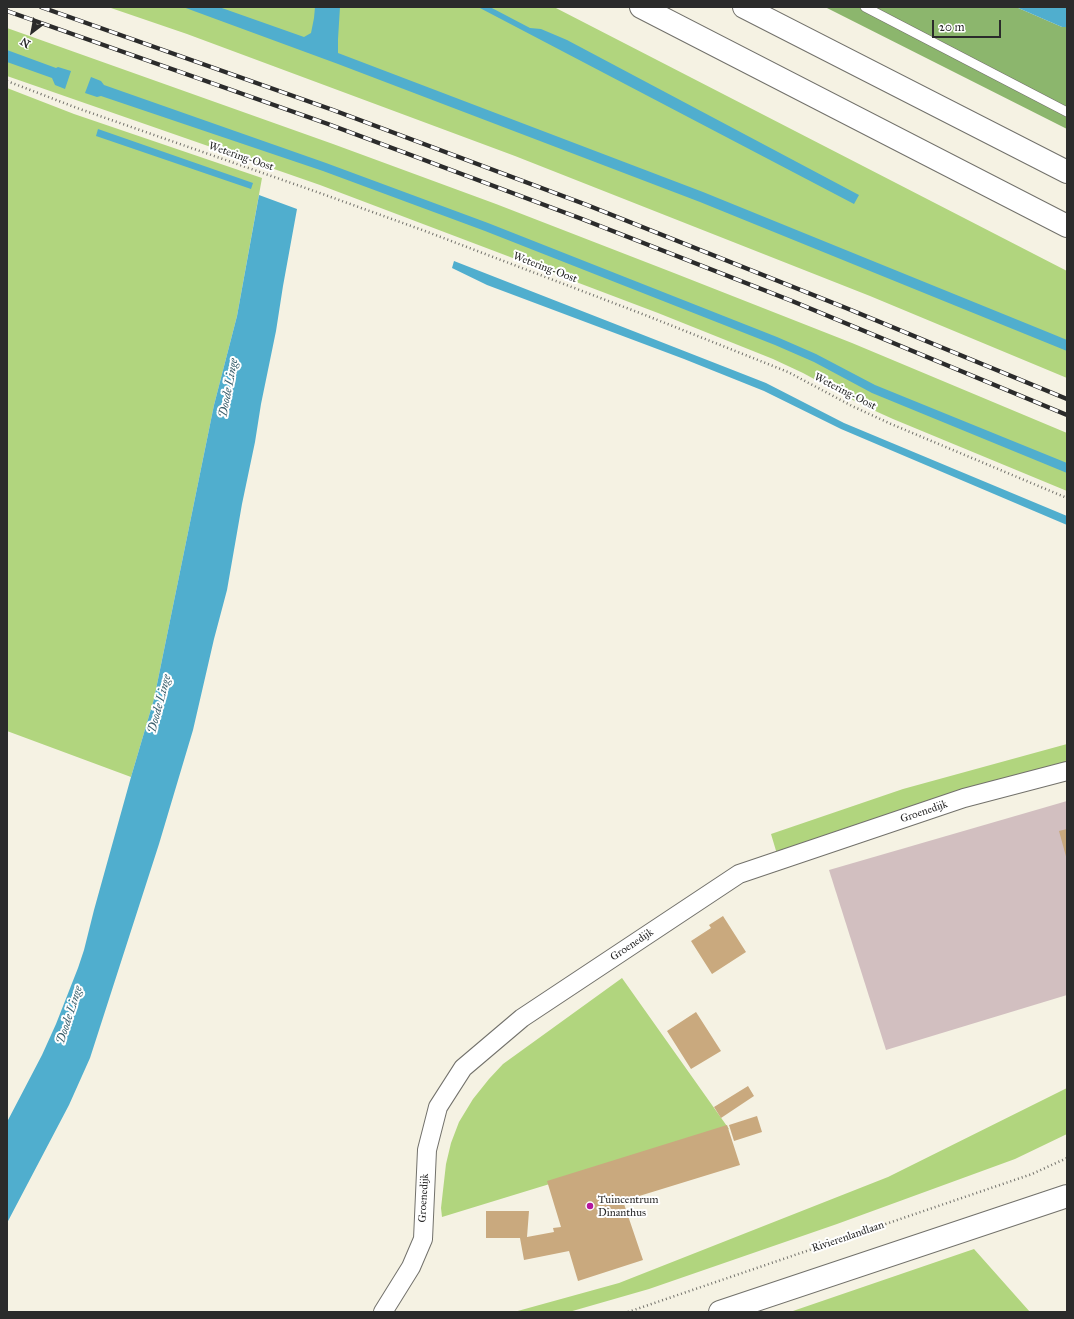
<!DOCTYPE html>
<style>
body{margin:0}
#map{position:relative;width:1074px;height:1319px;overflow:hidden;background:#f5f2e3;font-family:"IM FELL Great Primer",serif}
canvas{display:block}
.frame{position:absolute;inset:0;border:8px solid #2b2b2b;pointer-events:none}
.north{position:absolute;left:12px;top:12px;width:40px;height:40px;-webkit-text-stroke:3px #fff;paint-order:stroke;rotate:212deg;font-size:11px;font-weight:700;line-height:16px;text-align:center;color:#2b2b2b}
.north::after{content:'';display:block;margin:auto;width:14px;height:18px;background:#2b2b2b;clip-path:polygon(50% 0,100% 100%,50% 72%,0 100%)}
.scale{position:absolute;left:932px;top:20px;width:69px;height:18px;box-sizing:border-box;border:2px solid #2b2b2b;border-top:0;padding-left:5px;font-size:12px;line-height:14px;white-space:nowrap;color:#2b2b2b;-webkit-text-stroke:3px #fff;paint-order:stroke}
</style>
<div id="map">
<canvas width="1074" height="1319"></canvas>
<div class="frame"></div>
<div class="north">N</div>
<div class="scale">20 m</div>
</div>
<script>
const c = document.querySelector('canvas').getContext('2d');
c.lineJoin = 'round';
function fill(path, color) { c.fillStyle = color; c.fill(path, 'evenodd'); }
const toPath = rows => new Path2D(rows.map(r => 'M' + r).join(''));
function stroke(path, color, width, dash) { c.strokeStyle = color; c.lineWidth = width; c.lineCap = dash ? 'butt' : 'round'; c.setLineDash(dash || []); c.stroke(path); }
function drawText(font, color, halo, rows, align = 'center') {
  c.font = font + ' "IM FELL Great Primer",serif'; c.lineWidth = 4; c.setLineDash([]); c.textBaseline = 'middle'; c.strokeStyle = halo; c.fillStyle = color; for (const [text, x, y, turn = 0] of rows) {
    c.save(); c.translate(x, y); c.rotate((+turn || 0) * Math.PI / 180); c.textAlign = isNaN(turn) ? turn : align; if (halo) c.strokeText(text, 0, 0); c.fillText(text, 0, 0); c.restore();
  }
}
const industrial = toPath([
 [1067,801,1067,995,886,1050,829,870]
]);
const green = toPath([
 [108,7,554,7,1067,271,1067,378,870,296,515,156,187,34],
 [7,28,333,144,496,204,674,273,852,343,1067,433,1067,491,893,419,862,405,803,373,773,359,658,313,320,185,7,76],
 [7,88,74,114,262,178,237,316,214,405,154,699,131,777,7,731],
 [1067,744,1067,762,982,786,777,854,771,834,903,789],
 [622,978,729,1129,442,1217,441,1208,446,1164,451,1143,459,1122,473,1099,489,1079,503,1064],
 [1067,1088,1067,1134,1015,1159,837,1224,649,1289,569,1312,514,1312,619,1283,888,1177],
 [974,1249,1030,1312,790,1312]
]);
const forest = toPath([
 [825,7,1016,7,1062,27,1067,27,1067,129]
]);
const water = toPath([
 [183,7,219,7,304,37,311,33,314,18,315,7,340,7,338,39,338,53,703,192,1050,333,1067,340,1067,351,700,202,338,64],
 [478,7,490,7,530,28,541,29,567,40,859,195,854,204],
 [1016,7,1067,7,1067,27,1062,27],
 [7,50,56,68,58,67,71,71,65,89,55,85,52,78,7,62],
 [91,77,101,81,104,85,326,163,488,223,777,337,816,354,875,385,1067,463,1067,473,872,393,814,362,775,345,485,231,323,171,101,96,97,97,85,93],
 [98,129,253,183,251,189,96,136],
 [259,195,297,209,283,286,276,331,261,404,255,442,242,504,227,590,214,639,193,730,159,844,90,1058,69,1105,7,1223,7,1122,42,1055,56,1024,78,968,84,950,94,910,131,777,154,699,214,405,237,316],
 [454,261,766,383,844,423,1067,516,1067,525,841,429,764,391,684,359,487,285,452,268]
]);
const building = toPath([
 [1067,829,1067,860,1059,831],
 [723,916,746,952,712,974,691,941,711,928,709,925],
 [696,1012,721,1051,691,1069,667,1031],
 [748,1086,754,1096,721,1118,714,1107],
 [757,1116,762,1132,734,1141,729,1125],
 [727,1125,740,1165,623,1201,643,1260,578,1281,569,1251,524,1260,520,1238,486,1238,486,1211,529,1211,527,1237,554,1232,553,1228,561,1227,547,1181]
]);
const path = toPath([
 [7,81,77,108,317,192,425,231,645,315,788,372,852,406,891,424,1067,498],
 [628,1312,1032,1174,1067,1158]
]);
const lane = toPath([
 [865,7,1067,112]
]);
const street = toPath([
 [383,1312,411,1267,423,1239,427,1150,438,1107,463,1068,522,1018,739,874,964,798,1067,771]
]);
const secondary = toPath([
 [720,1312,1067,1196]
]);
const highway = toPath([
 [641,7,1067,226],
 [744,7,1067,172]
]);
const rail = toPath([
 [41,7,333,110,587,205,846,308,1067,399],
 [7,11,328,124,582,219,792,301,1067,415]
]);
const markers = [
 [590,1206,4,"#b5179e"]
];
const streetNames = [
 ["Wetering-Oost",241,157,19],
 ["Wetering-Oost",545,268,21],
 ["Wetering-Oost",845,392,27],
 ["Groenedijk",924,812,-19],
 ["Groenedijk",632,945,-34],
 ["Groenedijk",424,1198,-87],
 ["Rivierenlandlaan",848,1237,-19]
];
const poiNames = [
 ["Tuincentrum",598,1200],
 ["Dinanthus",598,1213]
];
const waterNames = [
 ["Doode Linge",229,388,-79],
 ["Doode Linge",160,704,-75],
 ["Doode Linge",70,1015,-72]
];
fill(industrial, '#d2bfc0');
fill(green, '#b1d57e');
fill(forest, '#8cb66d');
fill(water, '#50aece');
fill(building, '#c9a97e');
stroke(lane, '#72716b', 10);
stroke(street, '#72716b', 20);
stroke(secondary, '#72716b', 24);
stroke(highway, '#72716b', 24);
stroke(path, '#72716b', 2.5, [1, 3]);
stroke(lane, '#fff', 9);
stroke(street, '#fff', 18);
stroke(secondary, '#fff', 22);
stroke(highway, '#fff', 22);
stroke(rail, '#2b2b2b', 4.5);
stroke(rail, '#fff', 3, [9]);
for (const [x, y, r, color] of markers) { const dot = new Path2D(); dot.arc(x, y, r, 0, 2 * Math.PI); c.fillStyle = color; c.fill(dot); stroke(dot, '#fff', 1.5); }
drawText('11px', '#2b2b2b', '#fff', streetNames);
drawText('11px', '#2b2b2b', '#fff', poiNames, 'left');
drawText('italic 12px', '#3a5f6c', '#fff', waterNames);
</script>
